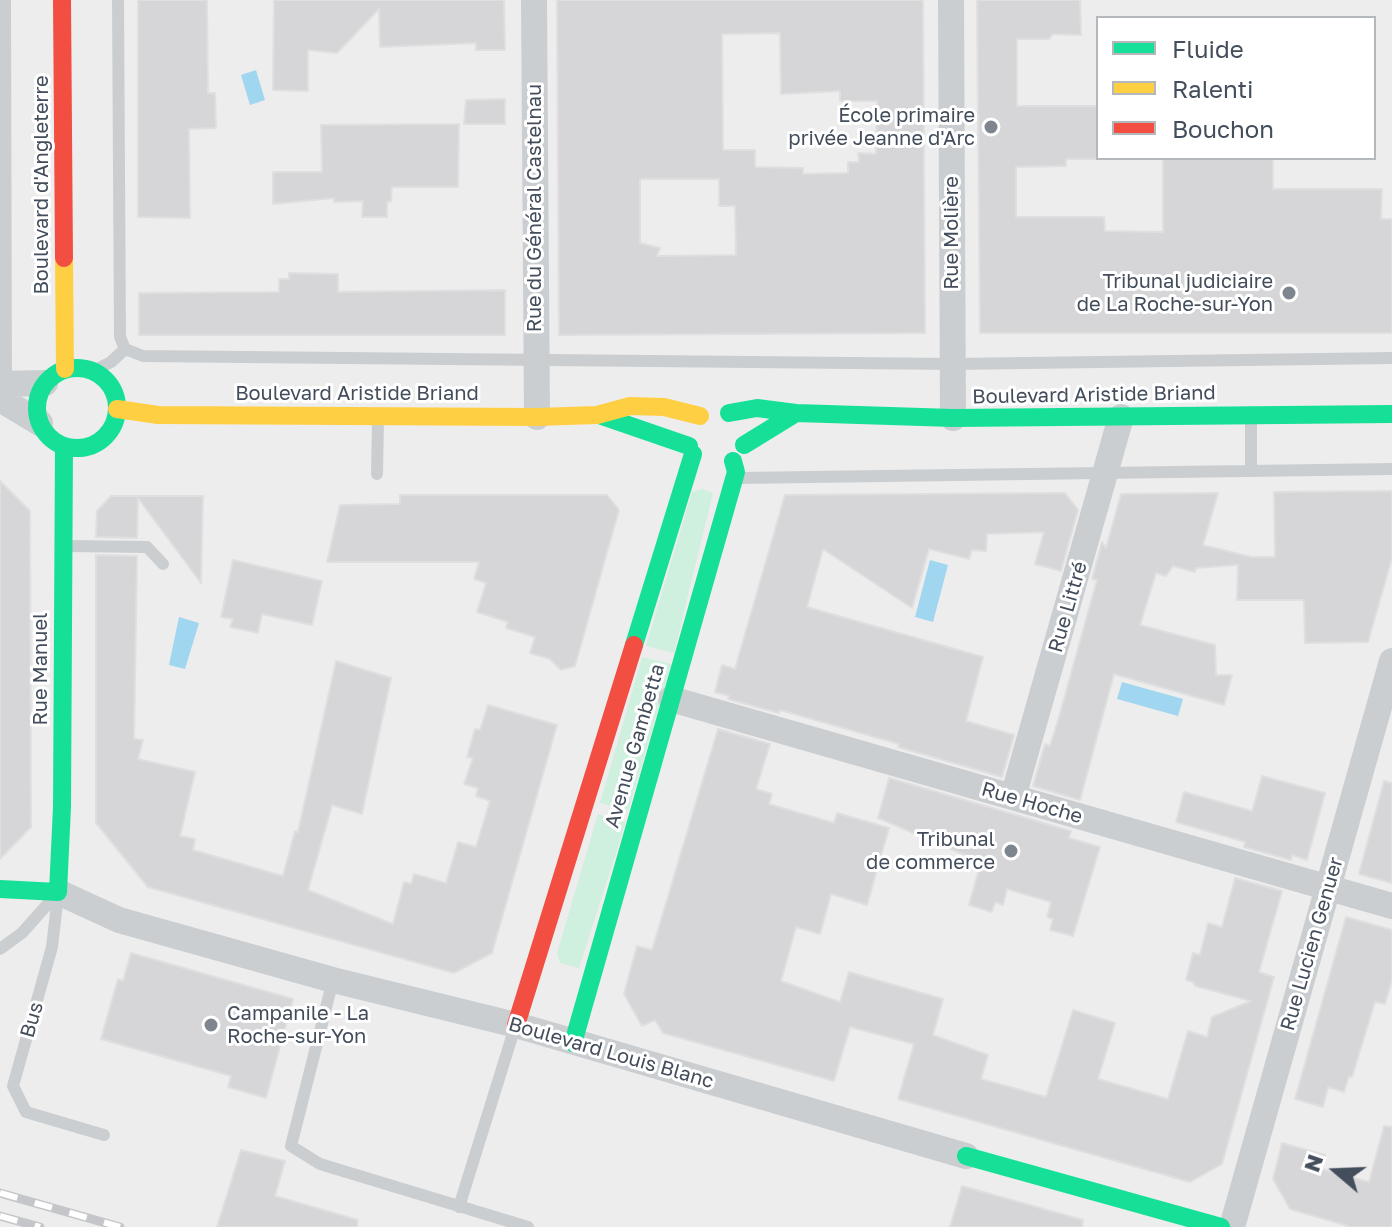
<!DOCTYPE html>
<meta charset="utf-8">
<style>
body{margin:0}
#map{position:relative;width:1392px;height:1227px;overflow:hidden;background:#eeeded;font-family:"Golos Text",sans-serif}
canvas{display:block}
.legend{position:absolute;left:1096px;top:16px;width:280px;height:144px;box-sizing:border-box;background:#fff;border:2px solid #b4b8bd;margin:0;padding:10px 14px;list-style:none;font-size:24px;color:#434d5b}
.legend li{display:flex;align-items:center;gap:16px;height:40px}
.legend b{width:40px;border:2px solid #b4b8bd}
.north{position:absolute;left:1296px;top:1131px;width:80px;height:80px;-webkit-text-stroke:6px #fff;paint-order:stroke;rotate:289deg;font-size:22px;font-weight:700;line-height:32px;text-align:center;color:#434d5b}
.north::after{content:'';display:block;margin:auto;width:28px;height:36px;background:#434d5b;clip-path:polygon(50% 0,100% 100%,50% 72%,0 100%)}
</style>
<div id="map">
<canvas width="1392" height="1227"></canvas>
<ul class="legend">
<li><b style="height:10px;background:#16e098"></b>Fluide</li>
<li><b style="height:10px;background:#ffcf43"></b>Ralenti</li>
<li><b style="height:10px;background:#f24e42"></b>Bouchon</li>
</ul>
<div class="north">N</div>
</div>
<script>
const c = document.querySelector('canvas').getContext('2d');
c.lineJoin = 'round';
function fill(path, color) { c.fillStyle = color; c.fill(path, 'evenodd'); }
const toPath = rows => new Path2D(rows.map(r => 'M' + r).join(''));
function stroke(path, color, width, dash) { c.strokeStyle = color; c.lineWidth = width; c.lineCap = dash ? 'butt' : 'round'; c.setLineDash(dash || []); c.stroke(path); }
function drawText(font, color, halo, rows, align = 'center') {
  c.font = font + ' "Golos Text",sans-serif'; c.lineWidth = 6; c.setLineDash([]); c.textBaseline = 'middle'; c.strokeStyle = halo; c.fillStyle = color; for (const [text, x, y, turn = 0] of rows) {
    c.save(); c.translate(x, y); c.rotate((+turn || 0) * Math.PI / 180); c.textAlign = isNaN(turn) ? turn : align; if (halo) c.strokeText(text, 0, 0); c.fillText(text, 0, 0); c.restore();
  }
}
const green = toPath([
 [702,489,713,493,674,653,646,646,692,492],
 [642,657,672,664,628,811,600,803],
 [598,814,626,822,579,968,560,963,557,953]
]);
const water = toPath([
 [256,70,265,100,250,105,241,75],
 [930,560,948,565,933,622,915,617],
 [179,617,199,623,185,669,169,665],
 [1122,682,1183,699,1178,716,1117,699]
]);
const building = toPath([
 [138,0,207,0,208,93,215,93,216,128,189,129,190,218,138,217,138,0],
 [274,0,504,0,505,50,476,50,476,43,380,47,379,9,337,53,308,50,308,91,273,90,274,0],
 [557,0,923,0,925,333,559,335,557,0],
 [780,33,781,94,840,91,840,101,877,101,876,154,858,153,859,162,848,162,848,173,803,174,803,168,755,167,755,150,723,150,722,34,780,33],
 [640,179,719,179,719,206,735,206,736,255,657,256,660,248,640,243,640,179],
 [977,0,1080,0,1081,35,1053,34,1049,39,1017,39,1017,106,1098,106,1098,159,1066,159,1066,166,1016,167,1016,217,1104,217,1105,231,1163,232,1163,158,1273,158,1273,189,1382,189,1381,219,1392,219,1392,333,980,333,977,0],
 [505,99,505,124,464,124,466,100,505,99],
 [459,124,458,187,392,187,391,201,387,202,387,217,362,217,363,201,334,202,334,198,273,204,273,172,322,172,321,125,459,124],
 [289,273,338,274,338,292,505,290,505,335,139,335,139,293,279,292,279,279,289,279,289,273],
 [0,481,30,511,31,827,0,859,0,481],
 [1392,491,1392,558,1368,642,1305,643,1304,600,1237,600,1238,565,1196,568,1195,572,1173,566,1166,576,1156,573,1140,625,1215,645,1216,675,1232,675,1224,705,1114,674,1080,800,1033,786,1045,744,1050,746,1059,717,1097,580,1092,579,1102,542,1106,548,1121,494,1218,493,1203,545,1251,557,1275,557,1274,492,1392,491],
 [1065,493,1078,510,1061,571,1035,564,1044,532,987,534,986,551,972,550,969,559,929,549,912,608,823,549,807,607,983,657,966,721,1014,735,1002,777,898,747,899,744,780,710,779,713,728,699,729,696,715,692,722,665,735,669,785,495,1065,493],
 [400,495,607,495,619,510,575,666,561,670,550,659,530,653,535,637,506,628,508,622,477,612,486,583,474,579,479,562,327,562,340,505,400,504,400,495],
 [111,496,203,496,201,583,138,498,137,538,96,537,97,511,111,496],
 [96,555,137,556,134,739,143,740,138,759,195,772,180,836,195,839,193,850,283,876,295,831,298,832,336,661,391,678,362,814,332,805,308,890,393,924,404,882,411,884,414,874,446,883,458,842,476,847,490,801,476,796,478,788,464,784,473,758,467,757,475,729,480,730,488,705,557,725,492,953,454,973,148,887,96,823,96,555],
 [233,560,322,581,312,625,262,614,258,633,230,627,233,619,221,617,233,560],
 [718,729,770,744,756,789,772,794,769,804,834,823,837,813,889,828,867,905,831,894,820,934,796,927,781,981,840,1002,849,972,943,999,933,1035,988,1055,981,1079,1046,1097,1073,1010,1115,1023,1098,1079,1168,1099,1188,1031,1207,1037,1212,1017,1251,1001,1195,986,1193,982,1186,980,1193,953,1200,955,1208,923,1222,927,1235,878,1282,891,1259,972,1274,977,1222,1164,1190,1182,898,1099,914,1044,850,1027,834,1081,663,1033,655,1020,642,1026,624,994,637,946,652,950,718,729],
 [1262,776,1325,793,1307,860,1292,855,1291,860,1244,847,1245,842,1176,822,1184,792,1252,811,1262,776],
 [889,778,1071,831,1069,838,1100,847,1073,936,1050,930,1053,919,1047,917,1051,902,1007,889,1003,905,995,902,992,912,969,905,981,862,878,818,889,778],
 [1384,781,1392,783,1392,883,1359,874,1384,781],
 [1346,917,1392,930,1392,980,1385,1004,1375,1002,1352,1077,1349,1076,1344,1092,1328,1087,1323,1107,1295,1099,1346,917],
 [131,953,293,999,266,1098,228,1087,231,1076,101,1039,118,979,123,981,131,953],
 [1384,1126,1392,1127,1392,1227,1351,1227,1290,1209,1273,1179,1282,1143,1325,1155,1322,1169,1369,1182,1384,1126],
 [241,1150,285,1161,275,1196,358,1220,357,1227,217,1227,241,1150],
 [962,1186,1083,1220,1082,1227,950,1227,962,1186]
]);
const lane = toPath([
 [5,0,6,385],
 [118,0,120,337,125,349,143,356,953,364,1392,358],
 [93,371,111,362,125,349],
 [1251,419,1251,470],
 [377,474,378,420],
 [738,478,1392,469],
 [67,546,147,547,163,564],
 [58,895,52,947,13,1086,26,1112,104,1135],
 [0,949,22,933,54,897],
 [333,980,291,1146,320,1164,528,1227],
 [459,1207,515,1027]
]);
const street = toPath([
 [534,0,537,417],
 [951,0,953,418],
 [0,384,45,383],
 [0,399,40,423],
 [671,699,1392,906],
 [1013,797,1121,417],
 [58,892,119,920,333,980,516,1025,966,1156],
 [1232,1227,1392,661]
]);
const fast = toPath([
 '37 408a40 40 0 1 1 80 0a40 40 0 1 1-80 0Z',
 [729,413,757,408,796,413,953,418,1392,414],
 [599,415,689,446],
 [744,445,796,413],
 [634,645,693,454],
 [0,889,58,892,62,807,64,446],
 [573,1043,736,472,733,461],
 [966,1156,1221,1227]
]);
const slow = toPath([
 [64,258,65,369],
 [117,409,158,415,537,417,597,415,630,406,664,407,700,416]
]);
const jam = toPath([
 [62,0,64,258],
 [516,1025,634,645]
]);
const rail = toPath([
 [0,1193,120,1227],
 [0,1216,40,1227]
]);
const markers = [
 [991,127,8,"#7f858e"],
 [1289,293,8,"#7f858e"],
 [1011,851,8,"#7f858e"],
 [211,1025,8,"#7f858e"]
];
const poiNames = [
 ["École primaire",975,116],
 ["privée Jeanne d'Arc",975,139],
 ["Tribunal judiciaire",1273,282],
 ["de La Roche-sur-Yon",1273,305],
 ["Tribunal",995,840],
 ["de commerce",995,863],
 ["Campanile - La",227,1014,"left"],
 ["Roche-sur-Yon",227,1037,"left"]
];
const streetNames = [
 ["Boulevard d'Angleterre",42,185,-90],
 ["Rue du Général Castelnau",535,208,-90],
 ["Rue Molière",952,233,-90],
 ["Boulevard Aristide Briand",357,394],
 ["Boulevard Aristide Briand",1094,395,-1],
 ["Rue Littré",1068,607,-74],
 ["Rue Manuel",41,669,-90],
 ["Avenue Gambetta",635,746,-74],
 ["Rue Hoche",1032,803,16],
 ["Rue Lucien Genuer",1312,944,-74],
 ["Bus",32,1020,-74],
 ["Boulevard Louis Blanc",611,1053,16]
];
fill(green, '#cfefdf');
fill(water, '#a0d6f0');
fill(building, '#d6d6d9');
stroke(building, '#dfdfe0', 2);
stroke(lane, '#cbced1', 12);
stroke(street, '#cbced1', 26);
stroke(fast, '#16e098', 18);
stroke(slow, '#ffcf43', 18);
stroke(jam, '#f24e42', 18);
stroke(rail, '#c4c6c9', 9);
stroke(rail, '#fff', 6, [18]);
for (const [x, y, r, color] of markers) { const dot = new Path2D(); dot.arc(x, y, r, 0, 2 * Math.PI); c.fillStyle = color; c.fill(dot); stroke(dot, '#fff', 3); }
drawText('20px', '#434d5b', '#fff', poiNames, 'right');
drawText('20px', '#434d5b', '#fff', streetNames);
</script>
